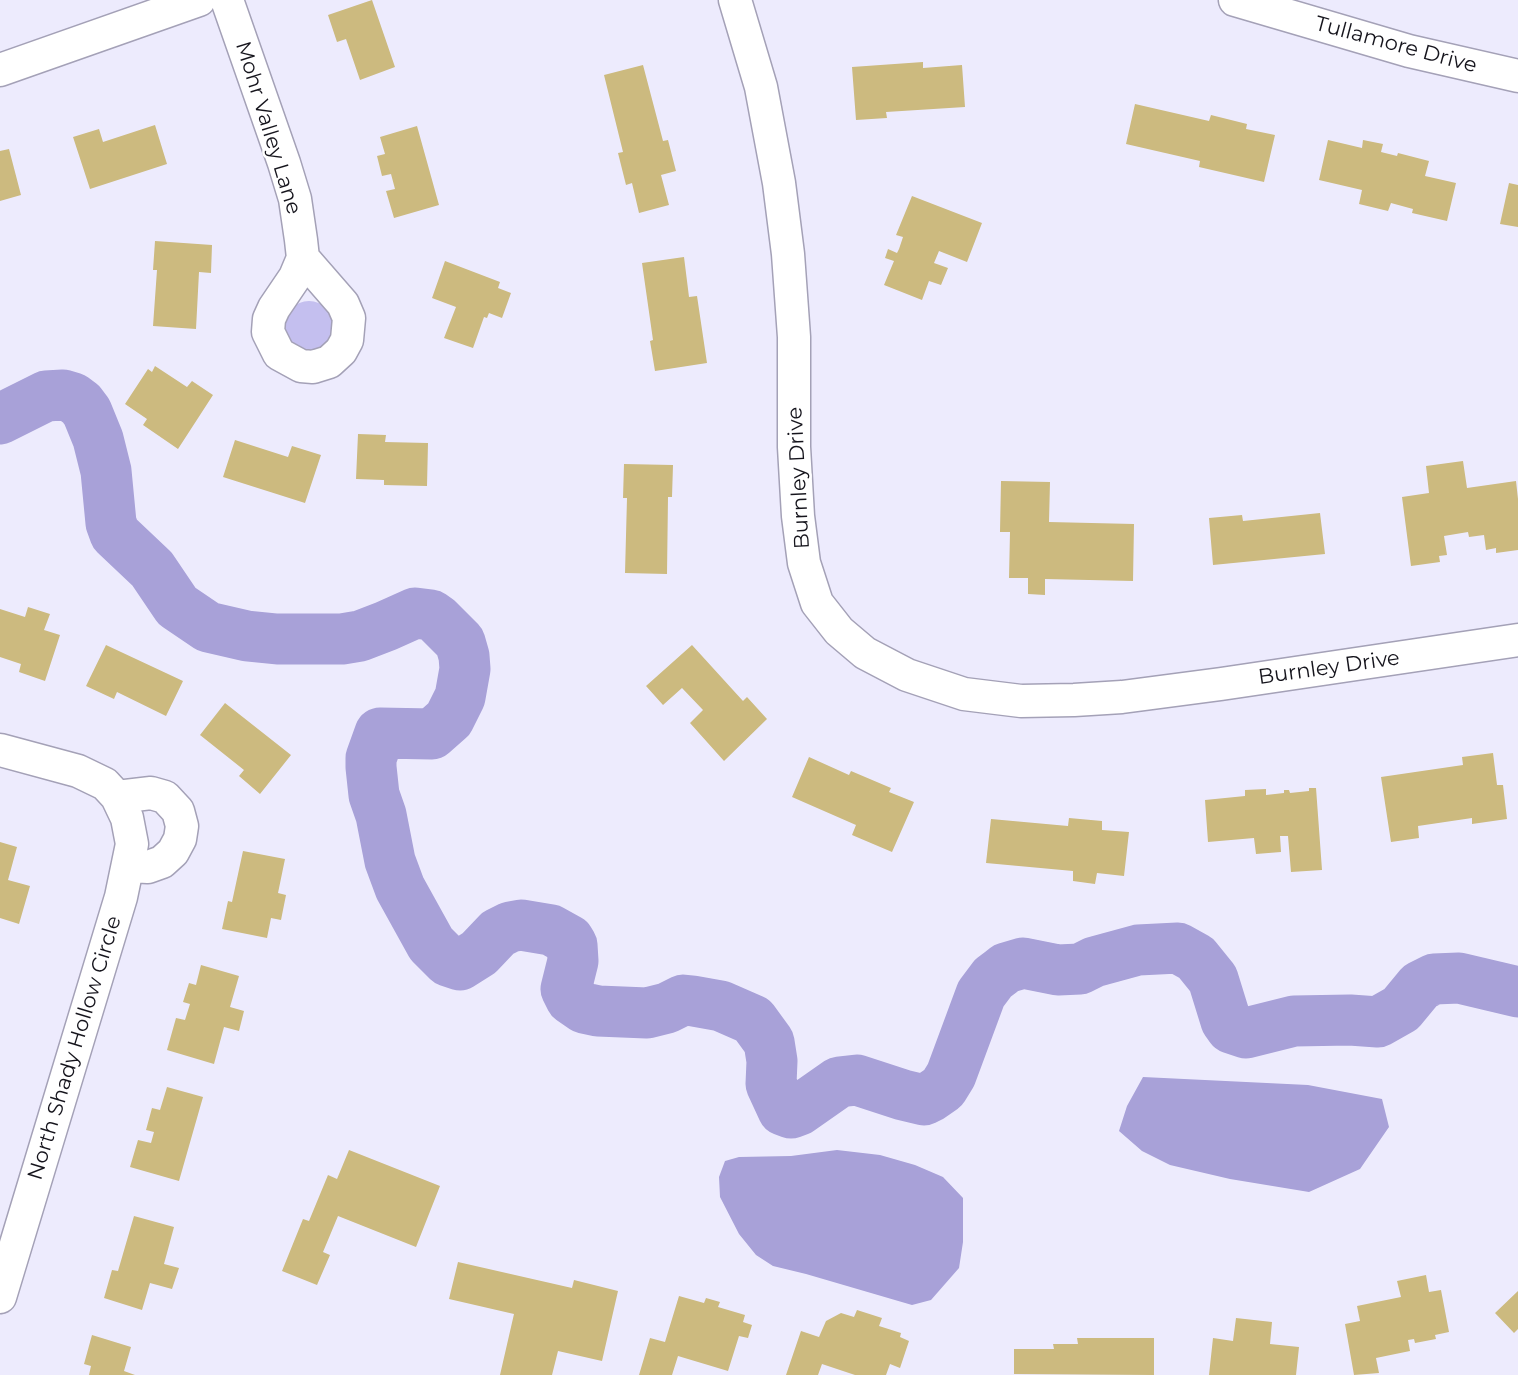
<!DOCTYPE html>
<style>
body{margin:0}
canvas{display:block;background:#edebfd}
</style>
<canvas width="1518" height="1375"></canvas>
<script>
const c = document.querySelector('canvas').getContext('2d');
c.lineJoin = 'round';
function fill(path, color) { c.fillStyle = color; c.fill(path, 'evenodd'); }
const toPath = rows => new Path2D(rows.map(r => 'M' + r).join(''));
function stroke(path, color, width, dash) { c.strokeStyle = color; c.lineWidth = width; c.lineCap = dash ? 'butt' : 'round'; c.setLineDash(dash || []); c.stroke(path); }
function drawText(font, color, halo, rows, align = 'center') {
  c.font = font + ' Montserrat,sans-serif'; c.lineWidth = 5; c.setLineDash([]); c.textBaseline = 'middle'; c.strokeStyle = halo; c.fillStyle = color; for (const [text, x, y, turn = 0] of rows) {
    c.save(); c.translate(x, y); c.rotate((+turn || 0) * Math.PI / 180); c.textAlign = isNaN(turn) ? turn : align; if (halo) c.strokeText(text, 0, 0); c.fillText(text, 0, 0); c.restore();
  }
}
const green = toPath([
 '284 326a25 25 0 1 1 50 0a25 25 0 1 1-50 0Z'
]);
const water = toPath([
 [1143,1077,1308,1085,1382,1099,1389,1127,1360,1169,1309,1192,1230,1179,1170,1165,1142,1151,1119,1131,1127,1106],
 [837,1150,880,1155,915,1165,943,1177,963,1198,963,1242,959,1268,931,1300,912,1305,806,1274,773,1266,756,1255,739,1234,720,1197,719,1177,725,1161,739,1157,791,1156]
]);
const river = toPath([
 [0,419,46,396,63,395,73,398,81,404,87,412,98,439,106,471,111,523,115,534,152,569,177,606,208,627,247,636,277,639,342,639,360,636,386,626,415,613,431,615,438,620,460,642,464,656,465,669,460,697,449,719,432,734,380,733,371,758,371,767,374,795,381,815,390,861,400,888,431,944,448,961,460,965,479,953,498,933,510,927,521,925,551,930,569,940,572,945,573,961,566,989,571,999,584,1008,598,1011,647,1013,667,1008,683,1000,693,1001,721,1006,753,1020,769,1042,772,1061,771,1084,783,1110,791,1113,799,1110,839,1082,857,1080,903,1095,924,1100,930,1097,943,1088,951,1075,981,994,993,978,1001,972,1006,968,1023,963,1058,970,1080,969,1094,962,1138,950,1178,948,1196,958,1213,979,1226,1021,1231,1028,1246,1033,1294,1021,1350,1020,1378,1022,1401,1009,1420,986,1434,979,1459,978,1518,992]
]);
const building = toPath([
 [372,0,395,67,360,80,346,39,337,42,328,15],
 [923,62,923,68,962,65,965,107,886,112,887,118,856,120,852,67],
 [643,65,663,141,668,140,676,171,661,175,669,205,639,213,632,183,626,185,618,153,623,152,604,75],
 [1135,104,1209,121,1211,115,1247,124,1246,129,1275,135,1264,182,1199,167,1200,161,1126,144],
 [155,125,167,164,90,189,73,137,99,129,103,142],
 [417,126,439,205,394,218,386,191,395,189,391,174,382,176,377,156,385,154,380,137],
 [1328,140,1362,148,1363,140,1383,144,1381,152,1397,156,1398,153,1429,161,1425,176,1456,183,1447,221,1412,213,1413,209,1391,203,1388,211,1359,204,1362,190,1319,180],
 [9,149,21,195,0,201,0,151],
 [1509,183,1518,185,1518,227,1500,224],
 [912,196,982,223,967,262,939,251,934,263,948,268,941,285,929,281,922,300,884,285,894,261,885,258,888,249,897,253,899,249,903,237,896,235],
 [155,241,212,245,211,273,199,272,196,329,153,326,157,270,153,270],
 [684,257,689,297,697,296,707,363,655,371,650,341,653,340,642,263],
 [445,261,500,282,498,288,511,293,502,318,489,313,487,318,484,317,473,348,444,338,456,307,432,298],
 [155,366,187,387,192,381,213,395,178,449,143,425,147,419,125,404,148,369,152,372],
 [358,434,386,435,385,442,428,443,427,486,384,485,384,480,356,479],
 [235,440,288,457,292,446,321,455,305,503,223,477],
 [1463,461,1467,488,1516,481,1518,499,1518,550,1496,553,1496,548,1486,550,1484,535,1469,537,1468,532,1444,536,1447,555,1439,556,1440,562,1411,566,1402,497,1429,493,1426,466],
 [624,464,673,465,672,497,668,497,667,574,625,573,627,498,623,498],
 [1001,481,1050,482,1049,522,1134,524,1133,581,1045,579,1045,595,1028,594,1028,578,1009,578,1010,532,1000,532],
 [1320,513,1325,554,1213,565,1209,518,1242,515,1243,521],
 [28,607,50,614,44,630,60,635,45,681,19,672,21,664,0,657,0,609,25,617],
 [106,645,183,681,166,716,117,692,114,699,86,686],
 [692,645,743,701,747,697,767,719,724,761,690,723,703,710,682,688,663,705,646,686],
 [225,703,291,755,260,794,239,776,244,770,200,735],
 [1493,753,1497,785,1503,785,1507,819,1472,824,1472,818,1418,826,1419,838,1391,842,1381,777,1463,765,1462,757],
 [809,757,849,775,851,771,891,788,889,792,914,802,892,852,852,835,856,825,792,797],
 [1309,788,1316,788,1322,870,1291,872,1288,836,1280,836,1281,852,1256,854,1254,838,1208,842,1205,800,1245,796,1245,790,1266,789,1266,795,1284,793,1284,790,1289,790,1290,793,1309,791],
 [1069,818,1102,821,1102,830,1129,832,1124,876,1097,873,1095,884,1073,881,1073,871,986,863,991,819,1068,826],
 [0,842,17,847,8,880,30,886,19,924,0,918],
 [243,851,285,859,278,893,286,895,281,920,271,918,267,938,222,929,228,901,232,902],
 [201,965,239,976,230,1007,244,1011,239,1031,224,1027,214,1064,167,1050,176,1018,185,1020,190,1004,183,1002,189,983,196,985],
 [167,1087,203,1097,179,1181,130,1167,138,1140,151,1143,154,1132,146,1130,152,1108,160,1110],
 [349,1150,440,1186,416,1247,338,1216,323,1252,330,1255,317,1285,282,1271,303,1219,309,1221,328,1175,337,1179],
 [134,1216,174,1227,164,1264,179,1268,172,1289,150,1283,142,1310,104,1298,112,1270,118,1271],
 [458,1262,572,1288,574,1280,618,1291,602,1361,558,1351,552,1375,500,1375,514,1314,449,1299],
 [1426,1275,1429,1292,1441,1290,1449,1332,1435,1335,1436,1339,1415,1343,1414,1339,1408,1340,1410,1351,1376,1358,1379,1373,1354,1375,1345,1324,1360,1321,1357,1306,1401,1297,1397,1281],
 [1518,1291,1518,1329,1514,1333,1495,1313],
 [679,1296,704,1303,706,1298,720,1302,718,1307,745,1315,743,1322,752,1325,748,1338,739,1336,728,1371,678,1356,672,1375,639,1375,650,1338,665,1342],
 [857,1310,882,1318,879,1326,901,1333,900,1337,909,1341,900,1368,890,1364,886,1375,855,1375,822,1364,818,1375,786,1375,801,1331,819,1337,826,1321,841,1313,854,1317],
 [1236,1318,1272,1322,1270,1344,1299,1347,1296,1375,1209,1375,1213,1338,1233,1341],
 [92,1335,131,1347,124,1371,135,1375,89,1375,91,1366,84,1364],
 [1077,1338,1154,1338,1154,1375,1014,1374,1014,1349,1054,1349,1053,1344,1078,1344]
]);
const minor = toPath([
 [227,0,284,163,295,199,301,240,303,258,295,277,274,308,269,319,268,332,279,354,301,366,313,367,329,362,341,351,347,340,349,318,343,304,303,258],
 [735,0,761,87,779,183,788,254,794,337,794,447,798,516,804,563,817,603,839,631,865,653,907,675,964,694,1021,701,1074,700,1122,697,1221,684,1518,640],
 [1235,0,1409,51,1518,76],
 [0,70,199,0],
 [0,750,78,771,105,784,117,797,127,818,132,844,121,897,0,1297],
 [117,797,151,793,165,797,178,811,182,826,180,839,173,852,162,862,148,867,128,866]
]);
const streetNames = [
 ["Tullamore Drive",1396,45,15],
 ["Mohr Valley Lane",268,128,73],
 ["Burnley Drive",799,478,-93],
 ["Burnley Drive",1329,668,-8],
 ["North Shady Hollow Circle",75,1048,-73]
];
fill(green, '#c4bfef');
fill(water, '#a8a1d8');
stroke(river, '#a8a1d8', 51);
fill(building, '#ccba7f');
stroke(minor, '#a4a1b7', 35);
stroke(minor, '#fff', 32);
drawText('21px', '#15141c', '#fff', streetNames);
</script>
